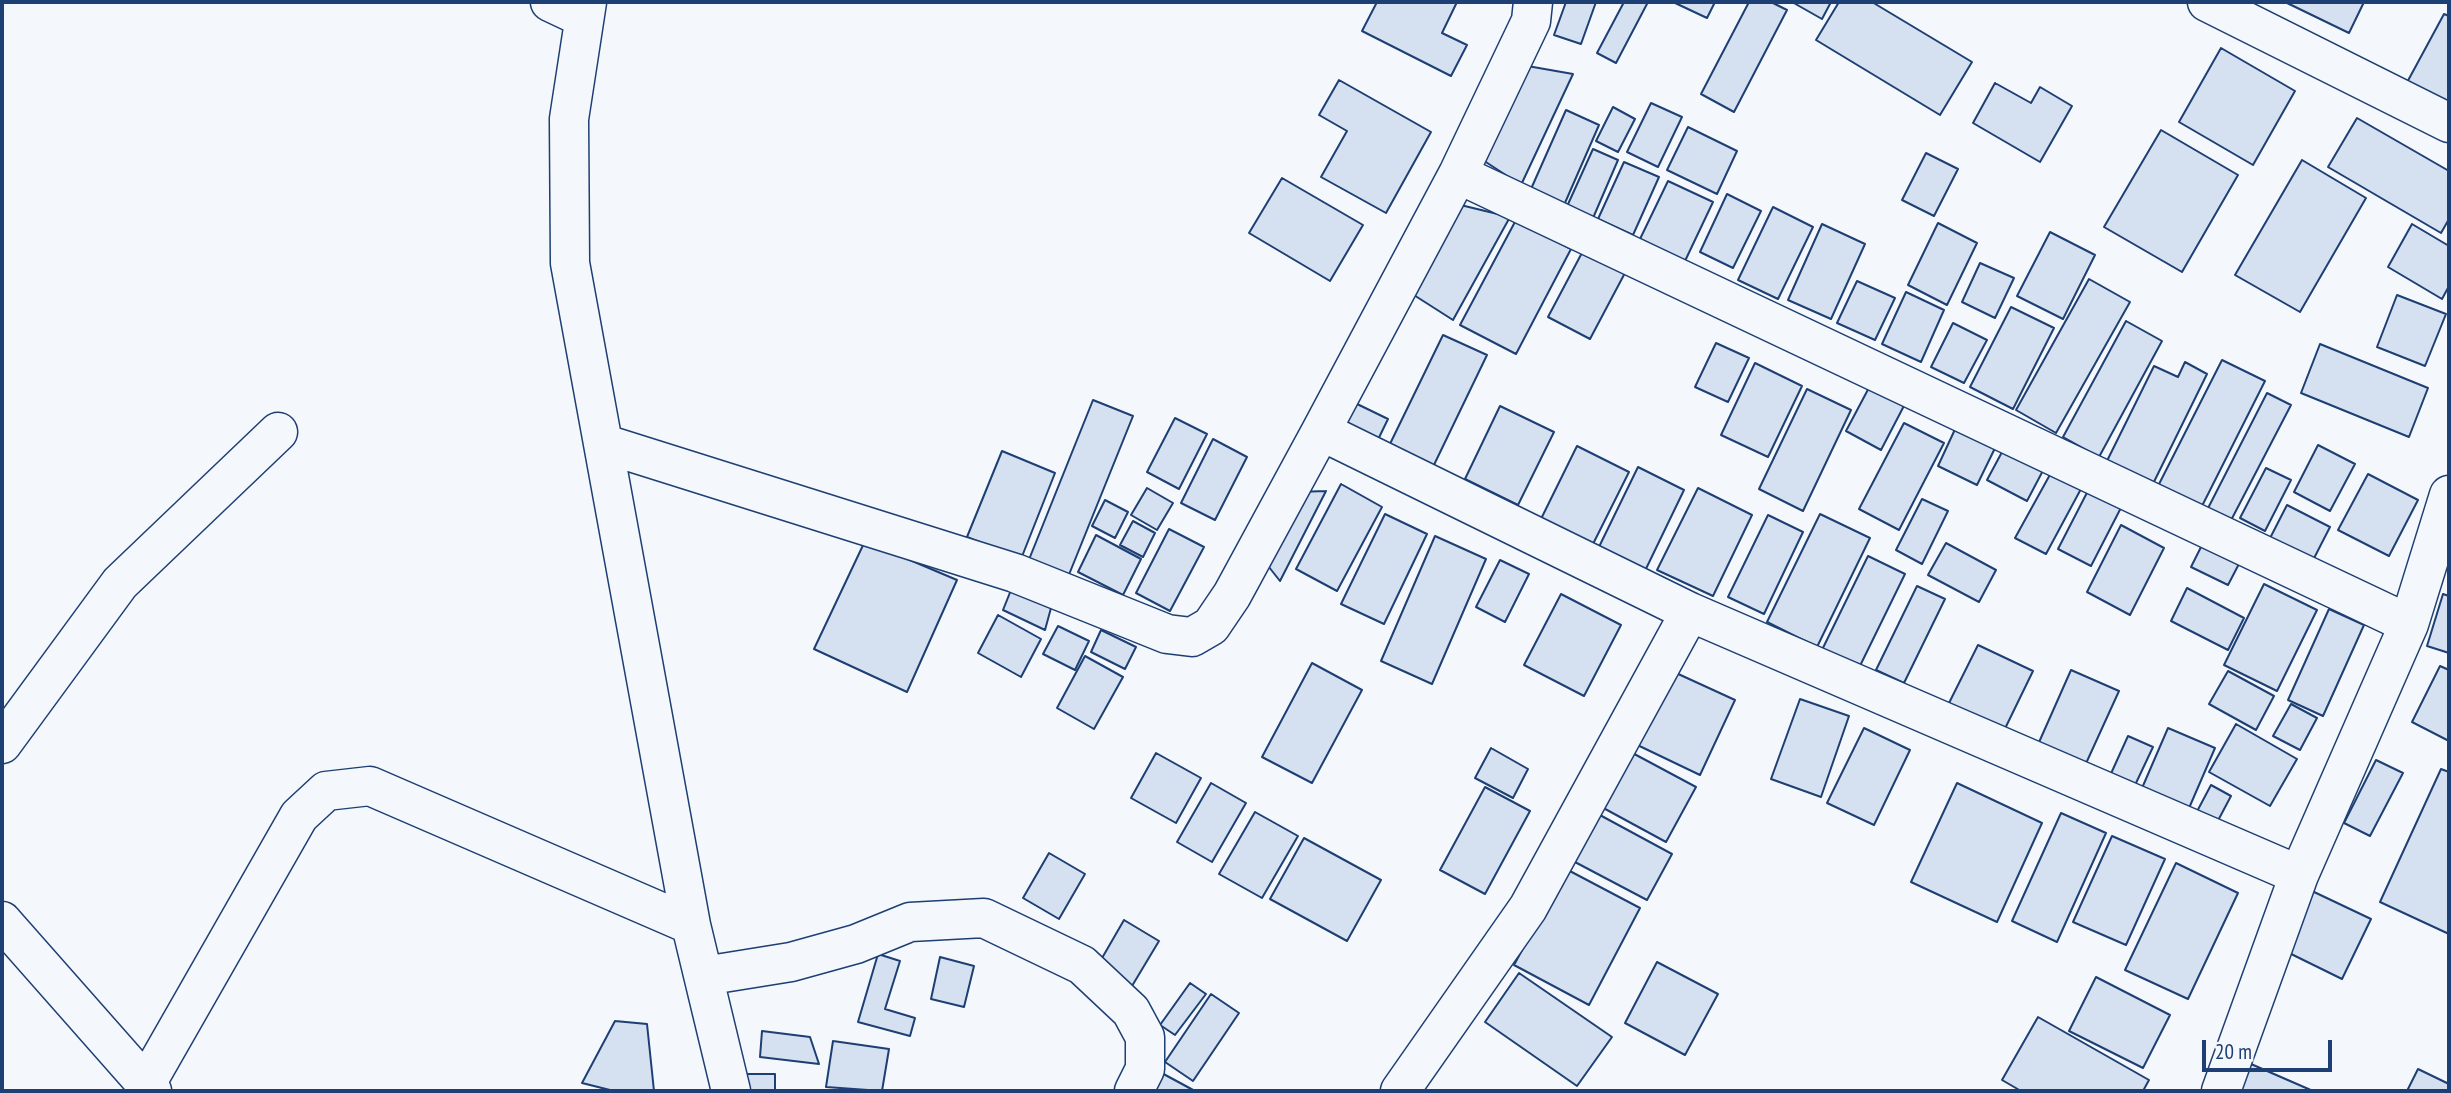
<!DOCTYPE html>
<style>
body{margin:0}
#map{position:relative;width:2451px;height:1093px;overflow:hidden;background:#f4f7fb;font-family:"PT Sans Narrow",sans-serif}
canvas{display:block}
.frame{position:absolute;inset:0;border:4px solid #1d3f73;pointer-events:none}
.scale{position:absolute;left:2202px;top:1040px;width:130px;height:32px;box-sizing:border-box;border:4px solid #1d3f73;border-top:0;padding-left:9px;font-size:21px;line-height:24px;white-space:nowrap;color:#1d3f73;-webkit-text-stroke:5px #f4f7fb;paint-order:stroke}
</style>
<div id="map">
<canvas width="2451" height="1093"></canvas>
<div class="frame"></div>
<div class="scale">20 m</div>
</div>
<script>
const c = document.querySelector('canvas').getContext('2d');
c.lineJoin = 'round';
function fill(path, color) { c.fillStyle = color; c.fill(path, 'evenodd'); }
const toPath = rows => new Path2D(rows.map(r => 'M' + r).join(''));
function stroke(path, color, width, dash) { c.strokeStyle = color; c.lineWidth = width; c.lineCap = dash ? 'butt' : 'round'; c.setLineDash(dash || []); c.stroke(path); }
const building = toPath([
 [1377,2,1457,2,1442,33,1467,45,1451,76,1362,31,1377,2],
 [1566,2,1596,2,1581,44,1554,35,1566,2],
 [1624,2,1648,2,1616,63,1597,53,1624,2],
 [1673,2,1715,2,1707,18,1673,2],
 [1749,2,1771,2,1787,10,1734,112,1701,94,1749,2],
 [1792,2,1831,2,1822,19,1792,2],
 [1839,2,1872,2,1972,62,1940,115,1816,40,1839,2],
 [2285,2,2364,2,2349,33,2285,2],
 [2444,14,2449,16,2449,110,2404,88,2444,14],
 [2221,48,2295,91,2253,165,2179,122,2221,48],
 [1516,64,1573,74,1521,185,1469,151,1516,64],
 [1339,80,1431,132,1386,213,1321,177,1347,131,1319,115,1339,80],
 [1995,83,2031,103,2040,87,2072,106,2040,162,1973,123,1995,83],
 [1651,103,1682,117,1658,167,1627,152,1651,103],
 [1613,107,1635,119,1618,152,1596,141,1613,107],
 [1566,110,1599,125,1561,212,1527,198,1566,110],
 [2357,118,2449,171,2449,219,2441,233,2328,167,2357,118],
 [1688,127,1737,151,1717,194,1667,170,1688,127],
 [2161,130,2238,175,2182,272,2104,227,2161,130],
 [1593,149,1618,160,1590,225,1564,213,1593,149],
 [1926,153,1958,169,1934,216,1902,200,1926,153],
 [2302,160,2366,198,2300,312,2235,275,2302,160],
 [1624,162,1659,177,1633,235,1598,219,1624,162],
 [1282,178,1363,225,1330,281,1249,233,1282,178],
 [1668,181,1713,202,1685,261,1640,239,1668,181],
 [1727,194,1761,211,1733,268,1700,252,1727,194],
 [1444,201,1510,217,1453,320,1406,290,1444,201],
 [1773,207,1813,227,1778,299,1738,280,1773,207],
 [1516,220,1571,249,1516,354,1460,325,1516,220],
 [1938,223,1977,243,1947,305,1908,285,1938,223],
 [1822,224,1865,244,1831,319,1788,300,1822,224],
 [2412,224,2449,246,2449,286,2442,299,2388,267,2412,224],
 [2050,232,2095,255,2063,319,2017,296,2050,232],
 [1584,249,1626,271,1590,339,1548,317,1584,249],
 [1980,263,2014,278,1995,318,1962,302,1980,263],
 [2089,279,2130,302,2056,433,2016,410,2089,279],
 [1857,281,1895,298,1875,340,1837,323,1857,281],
 [1906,292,1944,310,1921,362,1882,344,1906,292],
 [2397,295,2446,314,2425,366,2377,347,2397,295],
 [2011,307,2054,328,2013,409,1970,387,2011,307],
 [2126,321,2162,341,2099,457,2063,437,2126,321],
 [1953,323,1987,340,1964,383,1931,367,1953,323],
 [1443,335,1487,355,1432,469,1388,448,1443,335],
 [1716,343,1749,358,1728,402,1695,387,1716,343],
 [2320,344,2428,388,2409,437,2301,393,2320,344],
 [2222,360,2265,381,2199,512,2156,490,2222,360],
 [2185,362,2207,374,2148,494,2102,471,2154,366,2178,377,2185,362],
 [1755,363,1802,386,1768,457,1721,435,1755,363],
 [1872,382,1907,400,1881,450,1846,431,1872,382],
 [1807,389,1851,410,1803,511,1759,489,1807,389],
 [2267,393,2291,405,2227,528,2204,516,2267,393],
 [1093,400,1133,416,1066,582,1026,567,1093,400],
 [1353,402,1388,419,1371,454,1336,437,1353,402],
 [1500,406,1554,432,1518,505,1465,479,1500,406],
 [1175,418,1207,434,1179,489,1147,472,1175,418],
 [1904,423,1944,443,1899,530,1859,509,1904,423],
 [1957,425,1997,444,1977,485,1938,466,1957,425],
 [1213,439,1247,457,1215,520,1181,503,1213,439],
 [2009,439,2048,461,2027,501,1987,480,2009,439],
 [2318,445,2355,464,2330,511,2294,492,2318,445],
 [1577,446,1629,472,1590,550,1538,525,1577,446],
 [1002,451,1055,473,1021,559,967,537,1002,451],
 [1638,467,1684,490,1643,575,1596,553,1638,467],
 [2266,468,2291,480,2265,531,2240,518,2266,468],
 [2052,471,2082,487,2046,554,2015,538,2052,471],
 [2368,474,2418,500,2389,556,2338,530,2368,474],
 [2093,481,2126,498,2091,566,2058,549,2093,481],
 [1341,484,1382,507,1337,591,1296,569,1341,484],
 [1147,488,1173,503,1157,530,1131,515,1147,488],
 [1698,488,1752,515,1713,596,1657,570,1698,488],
 [1326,491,1280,581,1261,557,1297,492,1326,491],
 [1922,499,1948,511,1922,564,1896,550,1922,499],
 [1105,500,1128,512,1115,538,1092,526,1105,500],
 [2287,505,2330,527,2309,568,2266,546,2287,505],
 [1385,514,1427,534,1384,624,1341,604,1385,514],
 [1820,514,1870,538,1817,647,1767,622,1820,514],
 [1768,515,1803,532,1764,614,1728,597,1768,515],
 [1133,521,1155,533,1143,557,1120,545,1133,521],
 [2121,525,2164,548,2130,615,2087,592,2121,525],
 [1169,529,1204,547,1170,611,1136,593,1169,529],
 [1096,535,1141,559,1123,595,1078,572,1096,535],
 [1435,536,1486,559,1432,684,1381,661,1435,536],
 [865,541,957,580,907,692,814,649,865,541],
 [2204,541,2241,560,2228,585,2191,567,2204,541],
 [1946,543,1996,570,1979,602,1928,575,1946,543],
 [1868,556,1905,574,1856,674,1819,656,1868,556],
 [1500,560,1529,574,1505,622,1476,607,1500,560],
 [2264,584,2317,610,2277,691,2224,665,2264,584],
 [1917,586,1945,599,1904,683,1876,670,1917,586],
 [2187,588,2244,618,2228,650,2171,621,2187,588],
 [1011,590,1051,608,1045,630,1003,610,1011,590],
 [1561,594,1621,625,1584,696,1524,665,1561,594],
 [2443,594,2449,596,2449,653,2427,646,2443,594],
 [2329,609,2364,625,2323,716,2288,700,2329,609],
 [998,615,1041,639,1021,677,978,653,998,615],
 [1058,626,1089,641,1075,670,1043,654,1058,626],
 [1101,630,1136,647,1125,669,1091,652,1101,630],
 [1978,645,2033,671,1998,743,1943,715,1978,645],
 [1085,656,1123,677,1094,729,1057,708,1085,656],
 [1312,663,1362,690,1312,783,1262,757,1312,663],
 [2440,666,2449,670,2449,741,2412,722,2440,666],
 [1663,667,1735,700,1700,775,1629,741,1663,667],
 [2071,670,2119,691,2083,770,2036,749,2071,670],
 [2228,671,2274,696,2256,730,2209,704,2228,671],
 [1800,699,1849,716,1821,797,1771,779,1800,699],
 [2291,704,2317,718,2300,750,2273,736,2291,704],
 [2236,724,2297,759,2270,806,2209,772,2236,724],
 [1864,728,1910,750,1874,825,1827,803,1864,728],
 [2168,728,2215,748,2183,822,2136,802,2168,728],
 [2128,736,2153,747,2128,800,2104,789,2128,736],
 [1491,748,1528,769,1513,798,1475,778,1491,748],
 [1625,749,1696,787,1666,842,1596,804,1625,749],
 [1156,753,1201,778,1176,823,1131,798,1156,753],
 [2376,760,2403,773,2370,836,2344,823,2376,760],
 [2441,769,2449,772,2449,934,2380,902,2441,769],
 [1211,783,1246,803,1212,862,1177,842,1211,783],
 [1957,783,2042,823,1997,922,1911,882,1957,783],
 [2211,785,2231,796,2213,830,2193,819,2211,785],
 [1485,787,1530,811,1485,894,1440,870,1485,787],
 [1255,812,1298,836,1262,898,1219,874,1255,812],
 [2061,813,2106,833,2057,942,2012,921,2061,813],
 [1598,814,1672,854,1647,900,1573,861,1598,814],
 [2112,836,2165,859,2126,945,2073,922,2112,836],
 [1304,838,1381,880,1347,941,1270,899,1304,838],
 [1049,853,1085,874,1059,919,1023,898,1049,853],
 [2176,863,2238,893,2188,999,2125,970,2176,863],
 [1566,869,1640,908,1589,1005,1514,965,1566,869],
 [2312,891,2371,919,2342,979,2283,950,2312,891],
 [1124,920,1159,941,1132,986,1098,965,1124,920],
 [878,954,900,961,885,1009,915,1018,910,1036,858,1022,878,954],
 [940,957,974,966,964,1007,931,999,940,957],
 [1657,962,1718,994,1685,1055,1625,1023,1657,962],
 [1519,973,1612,1037,1577,1086,1485,1022,1519,973],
 [2096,977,2170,1015,2143,1068,2069,1031,2096,977],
 [1190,983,1206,994,1175,1035,1160,1025,1190,983],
 [1211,994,1239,1013,1193,1081,1165,1062,1211,994],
 [2038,1017,2149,1080,2143,1091,2021,1091,2002,1080,2038,1017],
 [615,1021,647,1024,654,1091,614,1091,582,1083,615,1021],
 [762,1031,810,1037,819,1064,760,1057,762,1031],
 [833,1041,889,1049,882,1091,826,1087,833,1041],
 [2251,1064,2313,1091,2239,1091,2251,1064],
 [2418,1069,2449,1084,2449,1091,2407,1091,2418,1069],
 [1158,1071,1195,1091,1146,1091,1158,1071],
 [737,1074,775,1074,775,1091,741,1091,737,1074]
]);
const minor = toPath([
 [550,2,584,18],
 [587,2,569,119,570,263,691,925,731,1091],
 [2207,2,2449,123],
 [1458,174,2409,624],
 [1321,431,1690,612,2299,875],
 [605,444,1015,573,1167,634,1192,637,1211,626,1232,595,1321,431,1458,174,1531,21,1533,2],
 [2,744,120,583,278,432],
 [2,921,152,1091],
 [704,976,791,962,856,944,910,922,984,918,1082,965,1131,1011,1145,1037,1145,1069,1134,1091],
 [146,1084,299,816,326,791,370,786,691,925],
 [1400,1091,1528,908,1690,612],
 [2221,1091,2299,875,2409,624,2449,495]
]);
fill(building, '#d5e0f0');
stroke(building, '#1d3f73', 2);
stroke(minor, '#1d3f73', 41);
stroke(minor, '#f4f7fb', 38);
</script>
